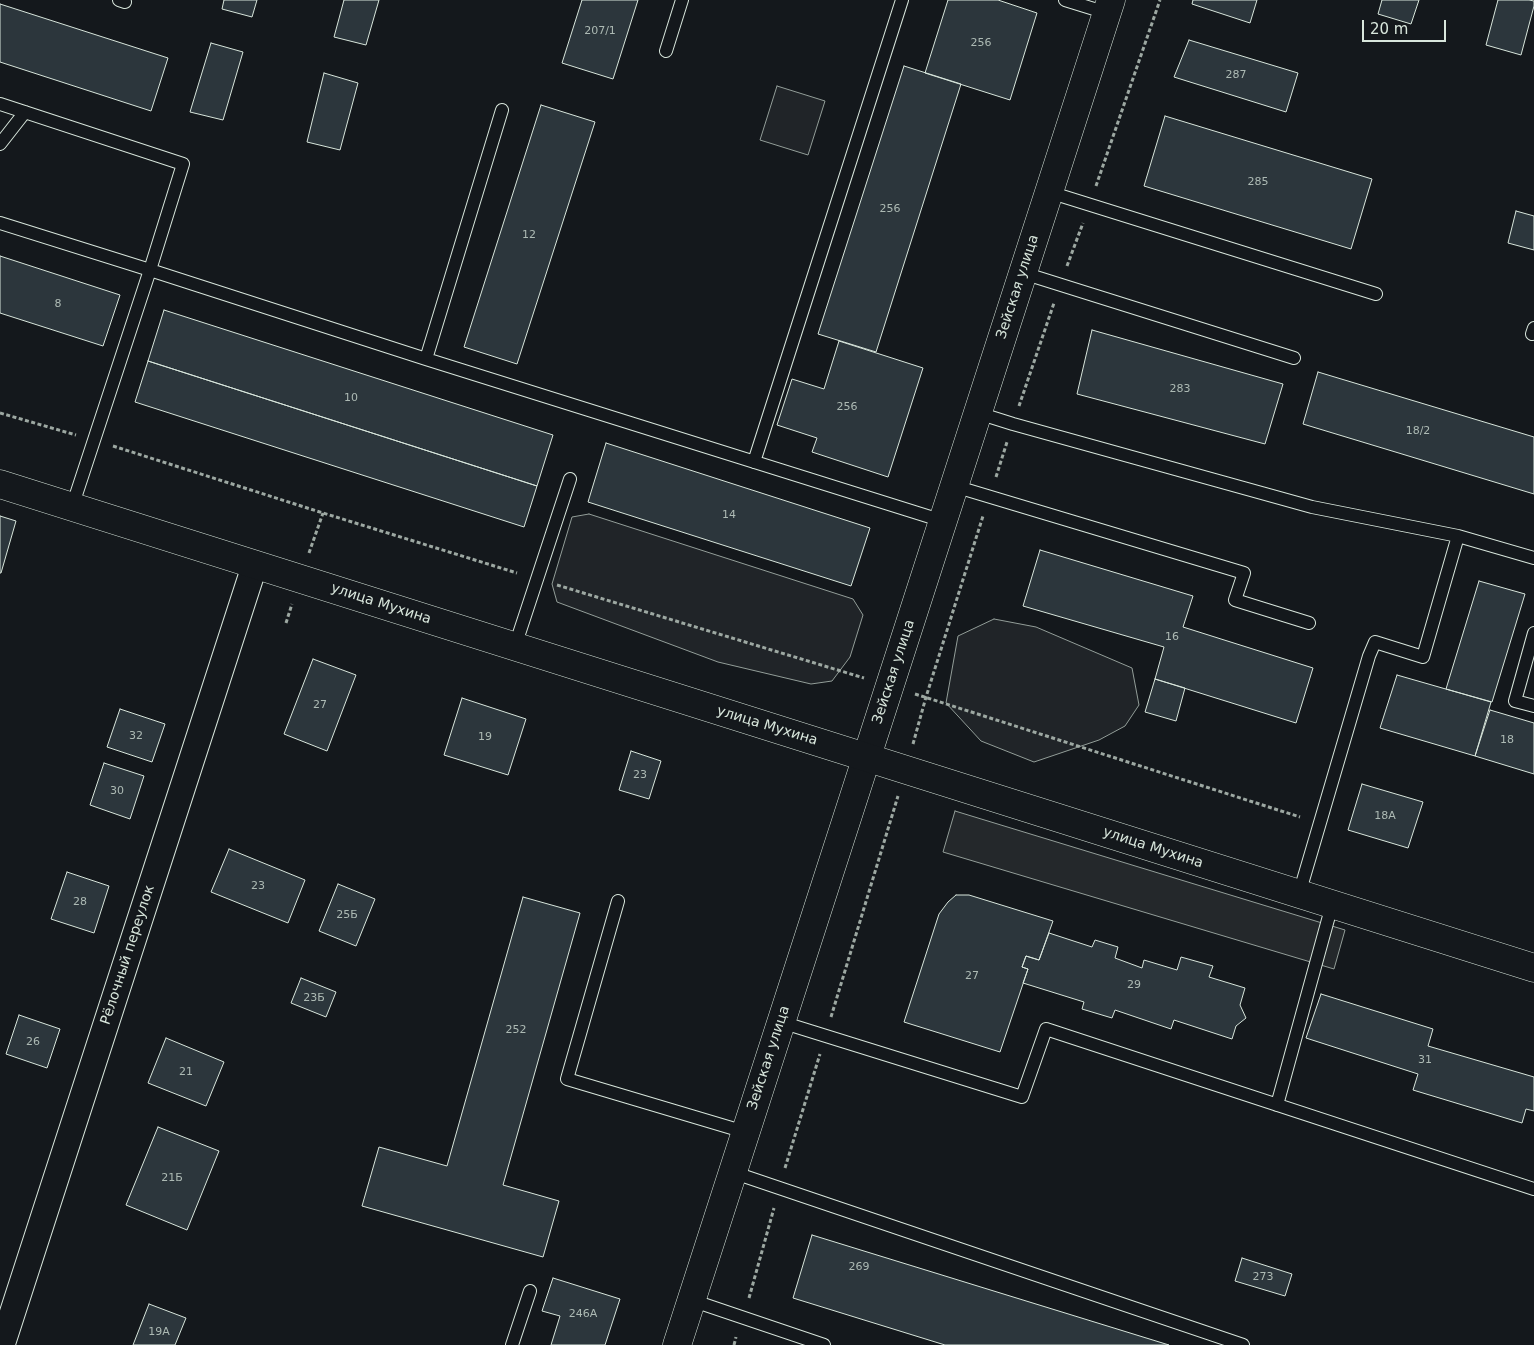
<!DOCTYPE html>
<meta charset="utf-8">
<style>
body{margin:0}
#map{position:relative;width:1534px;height:1345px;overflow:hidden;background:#14181c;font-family:"DejaVu Sans",sans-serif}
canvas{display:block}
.scale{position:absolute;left:1362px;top:20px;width:84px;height:22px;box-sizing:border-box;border:2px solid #d8e6dc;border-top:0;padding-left:6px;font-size:15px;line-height:18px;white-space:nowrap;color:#d8e6dc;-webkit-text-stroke:4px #14181c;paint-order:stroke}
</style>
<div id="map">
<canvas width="1534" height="1345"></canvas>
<div class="scale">20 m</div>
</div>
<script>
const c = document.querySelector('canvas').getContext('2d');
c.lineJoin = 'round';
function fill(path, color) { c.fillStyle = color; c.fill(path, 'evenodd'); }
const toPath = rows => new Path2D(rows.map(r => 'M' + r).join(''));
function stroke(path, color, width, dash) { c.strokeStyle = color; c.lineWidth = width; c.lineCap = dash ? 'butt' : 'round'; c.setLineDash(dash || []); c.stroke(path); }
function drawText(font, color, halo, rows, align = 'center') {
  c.font = font + ' "DejaVu Sans",sans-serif'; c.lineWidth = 4; c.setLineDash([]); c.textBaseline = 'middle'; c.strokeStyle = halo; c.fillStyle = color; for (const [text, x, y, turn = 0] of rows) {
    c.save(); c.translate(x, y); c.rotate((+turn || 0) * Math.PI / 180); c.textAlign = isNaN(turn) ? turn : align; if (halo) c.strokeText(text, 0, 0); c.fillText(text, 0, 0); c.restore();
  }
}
const green = toPath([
 [777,86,825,101,808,155,760,140,777,86],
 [589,514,853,599,863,615,850,657,832,681,811,684,718,662,557,602,552,584,572,517,589,514],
 [994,619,1036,627,1132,668,1139,705,1125,726,1099,740,1034,762,981,741,946,703,958,636,994,619]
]);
const parking = toPath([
 [955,811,1345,930,1334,969,943,852,955,811]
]);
const building = toPath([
 [224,0,257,0,252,17,222,9,224,0],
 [344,0,379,0,366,45,334,37,344,0],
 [582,0,638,0,613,79,562,63,582,0],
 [948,0,998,0,1037,13,1010,100,925,73,948,0],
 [1193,0,1257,0,1250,23,1192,4,1193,0],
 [1382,0,1419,0,1411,24,1378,14,1382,0],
 [1498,0,1529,0,1534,1,1534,6,1521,55,1486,45,1498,0],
 [0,4,168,58,151,111,0,62,0,4],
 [1189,40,1298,73,1286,112,1174,77,1189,40],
 [211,43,243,52,223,120,190,112,211,43],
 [904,66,961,84,876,352,818,334,904,66],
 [324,73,358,83,340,150,307,142,324,73],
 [541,105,595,122,517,364,464,347,541,105],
 [1165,116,1372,179,1351,249,1144,186,1165,116],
 [1516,211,1534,216,1534,250,1508,243,1516,211],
 [0,256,120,295,103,346,0,313,0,256],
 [164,310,553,435,537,486,148,361,164,310],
 [1092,330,1283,384,1265,444,1077,394,1092,330],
 [839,341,923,368,888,477,812,452,817,438,777,425,792,379,824,389,839,341],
 [148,361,537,486,524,527,135,402,148,361],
 [1318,372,1534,437,1534,494,1303,424,1318,372],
 [606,443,870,528,851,586,588,502,606,443],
 [0,516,16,521,1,573,0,573,0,516],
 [1040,550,1193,596,1183,627,1313,668,1296,723,1155,679,1164,647,1023,606,1040,550],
 [1479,581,1525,594,1492,702,1446,689,1479,581],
 [313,659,356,675,327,751,284,734,313,659],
 [1397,675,1491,702,1475,756,1380,728,1397,675],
 [1155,679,1185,688,1176,721,1145,712,1155,679],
 [462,698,526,719,508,775,444,755,462,698],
 [120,709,165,724,152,762,107,747,120,709],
 [1490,710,1534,723,1534,774,1475,756,1490,710],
 [631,751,661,761,649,799,619,790,631,751],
 [104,763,144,776,130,819,90,805,104,763],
 [1362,784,1423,802,1408,848,1348,830,1362,784],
 [229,849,305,880,288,923,211,892,229,849],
 [67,872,109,886,94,933,51,919,67,872],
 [338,884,375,899,356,946,319,931,338,884],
 [956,895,969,895,1053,921,1039,960,1026,956,1022,967,1028,969,1000,1052,904,1022,939,914,948,902,956,895],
 [523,897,580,913,503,1185,559,1201,543,1257,362,1206,379,1147,447,1166,523,897],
 [1049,933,1092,947,1095,940,1118,947,1115,958,1142,968,1144,960,1177,970,1181,957,1213,966,1209,977,1245,988,1240,1005,1246,1018,1236,1026,1232,1039,1174,1020,1171,1029,1115,1010,1112,1018,1082,1009,1084,1002,1023,983,1028,969,1022,967,1026,956,1039,960,1049,933],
 [301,978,336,992,326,1017,291,1003,301,978],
 [1321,994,1433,1029,1428,1046,1534,1077,1534,1111,1526,1109,1522,1123,1413,1090,1418,1074,1306,1038,1321,994],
 [19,1015,60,1029,47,1068,6,1054,19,1015],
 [166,1038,224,1062,206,1106,148,1083,166,1038],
 [158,1127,219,1151,187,1230,126,1205,158,1127],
 [812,1235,1169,1345,945,1345,793,1298,812,1235],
 [1242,1258,1292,1274,1285,1296,1235,1281,1242,1258],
 [553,1278,620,1299,605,1345,551,1345,560,1316,542,1311,553,1278],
 [149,1304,186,1318,175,1345,133,1345,149,1304]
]);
const path = toPath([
 [1096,186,1160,0],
 [1067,266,1083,223],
 [1019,406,1054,303],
 [0,413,76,435],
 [113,446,323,513,517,573],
 [996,477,1007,442],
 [309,553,323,513],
 [557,585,864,678],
 [286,623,292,604],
 [915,694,1300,817],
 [913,744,926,697,983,516],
 [831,1017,898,796],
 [785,1168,820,1054],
 [749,1298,774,1208],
 [734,1345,736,1337]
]);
const service = toPath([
 [119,0,125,2],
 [1065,0,1107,13],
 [666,51,682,0],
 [0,104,183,164,150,270,0,223],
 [0,144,25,112],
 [1049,192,1376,294],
 [1023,273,1294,358],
 [1532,334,1534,328],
 [426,359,502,110],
 [978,413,1013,424,1312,507,1458,536,1534,558],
 [754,462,902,0],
 [954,486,1244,573,1235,600,1309,623],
 [72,507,150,270,426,359,943,521],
 [1534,633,1515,701,1534,706],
 [515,646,570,479],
 [1299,894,1369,656,1375,642,1423,657,1458,536],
 [618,901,567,1079,745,1132],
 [781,1022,1022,1097,1046,1029,1534,1189],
 [1277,1105,1332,905],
 [732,1172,1243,1345],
 [691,1300,824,1345],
 [512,1345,530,1291]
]);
const minor = toPath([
 [2,1345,255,564]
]);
const tertiary = toPath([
 [677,1345,1111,0]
]);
const secondary = toPath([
 [0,484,1534,968]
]);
const numberNames = [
 ["207/1",600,31],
 ["256",981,43],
 ["287",1236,75],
 ["285",1258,182],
 ["256",890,209],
 ["12",529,235],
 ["8",58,304],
 ["283",1180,389],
 ["10",351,398],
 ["256",847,407],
 ["18/2",1418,431],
 ["14",729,515],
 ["16",1172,637],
 ["27",320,705],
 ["32",136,736],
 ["19",485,737],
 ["18",1507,740],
 ["23",640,775],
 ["30",117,791],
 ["18А",1385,816],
 ["23",258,886],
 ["28",80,902],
 ["25Б",347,915],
 ["27",972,976],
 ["29",1134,985],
 ["23Б",314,998],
 ["252",516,1030],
 ["26",33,1042],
 ["31",1425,1060],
 ["21",186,1072],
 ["21Б",172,1178],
 ["269",859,1267],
 ["273",1263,1277],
 ["246А",583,1314],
 ["19А",159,1332]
];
const streetNames = [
 ["Зейская улица",1018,287,-72],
 ["улица Мухина",381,604,18],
 ["Зейская улица",894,672,-72],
 ["улица Мухина",767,726,17],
 ["улица Мухина",1153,848,18],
 ["Рёлочный переулок",128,955,-72],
 ["Зейская улица",769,1058,-72]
];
fill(green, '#202428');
stroke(green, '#939e99', 1);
fill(parking, '#24282b');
stroke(parking, '#939e99', 1);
fill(building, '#2c363c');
stroke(building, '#d8e6dc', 1);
stroke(service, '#d8e6dc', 14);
stroke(minor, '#d8e6dc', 27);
stroke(tertiary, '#d8e6dc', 29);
stroke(secondary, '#d8e6dc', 29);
stroke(path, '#9da8a2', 3, [4, 2.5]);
stroke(service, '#14181c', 12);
stroke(minor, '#14181c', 25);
stroke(tertiary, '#14181c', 28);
stroke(secondary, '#14181c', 28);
drawText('11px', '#adbab4', null, numberNames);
drawText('14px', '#d8e6dc', '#14181c', streetNames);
</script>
